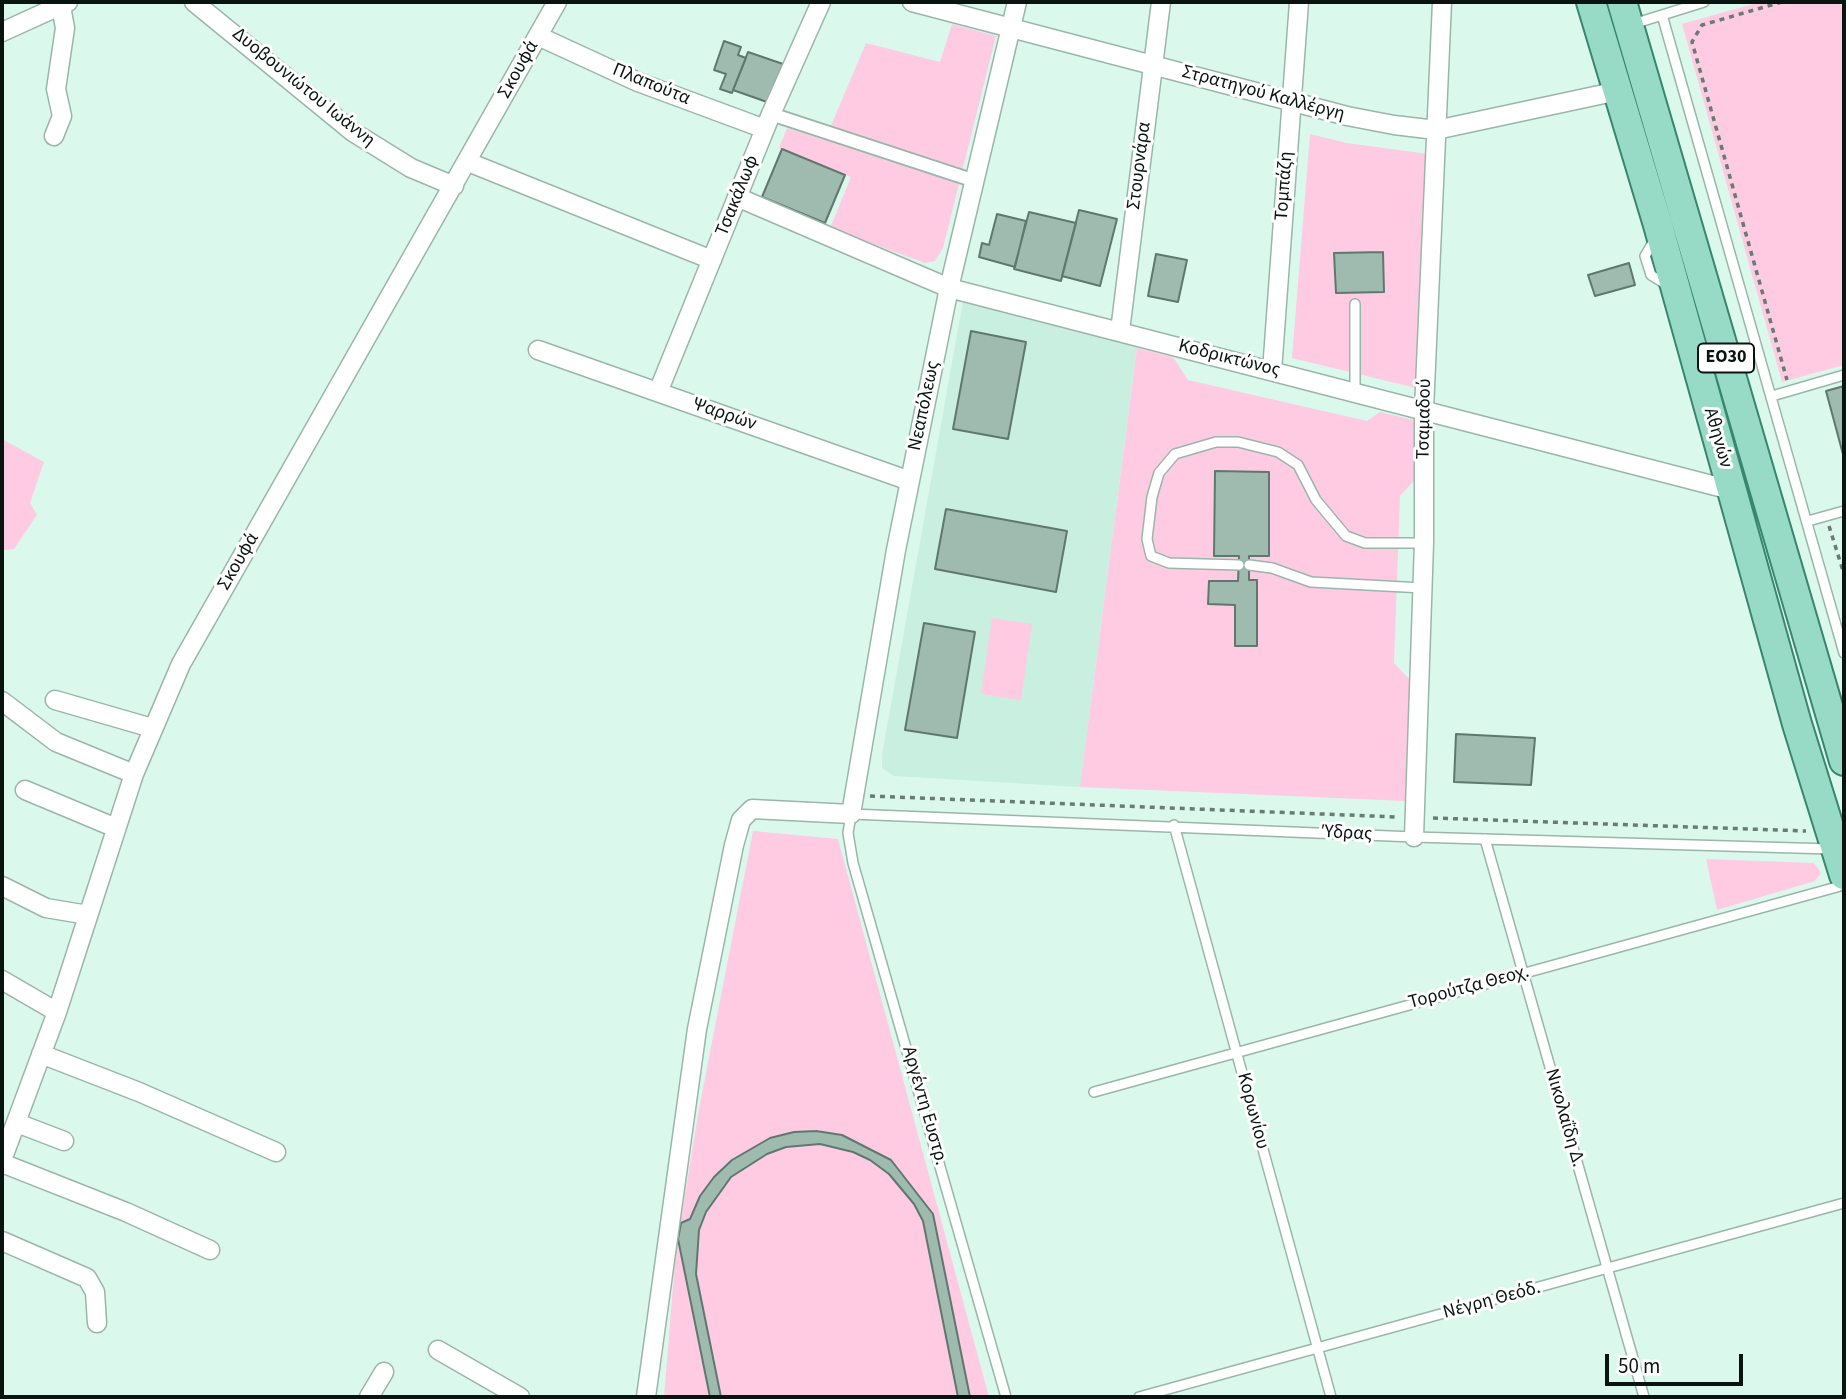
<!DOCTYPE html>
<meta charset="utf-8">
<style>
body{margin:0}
#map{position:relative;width:1846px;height:1399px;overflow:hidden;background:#dbf8ec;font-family:"Source Sans 3",sans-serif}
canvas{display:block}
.frame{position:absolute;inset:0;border:4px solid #091410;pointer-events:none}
.scale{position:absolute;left:1605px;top:1354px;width:138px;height:32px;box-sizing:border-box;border:4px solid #091410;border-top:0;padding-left:9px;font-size:21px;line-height:24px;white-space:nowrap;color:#091410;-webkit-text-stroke:5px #fff;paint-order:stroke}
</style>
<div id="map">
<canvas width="1846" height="1399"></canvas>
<div class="frame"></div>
<div class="scale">50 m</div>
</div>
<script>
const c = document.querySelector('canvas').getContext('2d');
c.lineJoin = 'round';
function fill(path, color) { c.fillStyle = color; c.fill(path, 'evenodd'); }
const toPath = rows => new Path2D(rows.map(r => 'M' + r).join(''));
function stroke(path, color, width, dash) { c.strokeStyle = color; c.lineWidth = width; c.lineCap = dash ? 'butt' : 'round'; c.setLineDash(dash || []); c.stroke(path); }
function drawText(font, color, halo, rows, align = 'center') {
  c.font = font + ' "Source Sans 3",sans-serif'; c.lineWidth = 6; c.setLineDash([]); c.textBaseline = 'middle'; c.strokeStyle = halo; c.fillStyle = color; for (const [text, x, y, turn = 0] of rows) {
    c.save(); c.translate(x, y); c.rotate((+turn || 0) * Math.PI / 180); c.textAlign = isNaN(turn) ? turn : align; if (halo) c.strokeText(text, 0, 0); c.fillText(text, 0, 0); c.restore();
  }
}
const built = toPath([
 [963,301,1137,347,1080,787,894,776,882,768,882,755]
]);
const green = toPath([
 [1760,2,1844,2,1844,365,1782,382,1682,24],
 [952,24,996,36,943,248,935,261,925,263,830,228,851,177,779,148,787,128,825,140,866,43,940,62],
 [1310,134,1347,143,1428,154,1416,388,1292,358],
 [1137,348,1173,357,1188,380,1367,421,1380,412,1422,422,1419,475,1400,496,1394,663,1411,681,1405,801,1080,787],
 [2,439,44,462,30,503,37,515,14,549,4,550],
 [992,618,1032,624,1021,700,981,694],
 [753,831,838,839,989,1397,664,1397,676,1250,699,1109],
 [1706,859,1814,863,1821,873,1815,881,1717,910]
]);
const building = toPath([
 [724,41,741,47,738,55,746,58,732,93,720,89,726,74,714,70,724,41],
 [748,52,783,64,767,102,733,90,748,52],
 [782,149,845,175,825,223,762,197,782,149],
 [1079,210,1117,219,1100,286,1062,276,1079,210],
 [1029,212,1076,223,1061,281,1014,269,1029,212],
 [997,214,1026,221,1015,267,979,257,982,243,989,245,997,214],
 [1383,252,1384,292,1336,293,1334,253,1383,252],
 [1156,254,1187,260,1178,302,1148,296,1156,254],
 [1629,263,1635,285,1595,296,1588,275,1629,263],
 [971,331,1026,342,1008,439,953,429,971,331],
 [1844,386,1844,458,1826,391,1844,386],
 [1215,471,1269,472,1269,556,1249,556,1249,580,1257,580,1257,646,1235,646,1235,605,1208,604,1209,581,1238,581,1239,556,1214,556,1215,471],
 [946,509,1067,531,1056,592,935,569,946,509],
 [924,623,975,632,957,738,905,730,924,623],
 [1456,734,1535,738,1531,785,1454,782,1456,734],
 [816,1131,842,1135,891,1160,933,1214,970,1397,958,1397,923,1221,914,1204,889,1174,870,1160,853,1152,820,1144,786,1147,767,1154,731,1177,706,1212,699,1230,696,1274,721,1397,710,1397,678,1239,681,1223,690,1219,700,1196,714,1177,732,1160,770,1138,794,1132,816,1131]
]);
const path = toPath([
 [1782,2,1702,25,1692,42,1787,380],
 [1829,526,1844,574],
 [870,796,1397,817],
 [1433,818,1806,831]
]);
const service = toPath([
 [1662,15,1844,653],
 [1630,25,1704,2],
 [1655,239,1645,256,1651,275,1667,285],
 [1355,304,1355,391],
 [1772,396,1844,375],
 [1808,521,1844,511],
 [1239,565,1169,563,1151,556,1147,539,1152,497,1159,473,1175,454,1216,442,1238,442,1278,452,1298,465,1316,500,1346,536,1365,543,1424,543],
 [1249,565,1272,568,1311,582,1423,588],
 [1174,825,1331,1397],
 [1485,839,1644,1397],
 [1094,1092,1844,885],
 [1006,1397,853,863,848,833,851,814,1414,837,1831,849],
 [1139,1397,1844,1203]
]);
const pedestrian = toPath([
 [771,114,975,181]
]);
const minor = toPath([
 [194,2,353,132,411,168,454,186],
 [912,2,1347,116,1394,125,1436,130,1618,91],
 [2,32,68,2],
 [538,36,638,82,765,129],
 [54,136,62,116,56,89,65,28,61,6],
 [468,162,712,260],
 [737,197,949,288,1731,490],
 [1120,331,1161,2],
 [538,350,910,481],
 [1272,371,1299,2],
 [658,392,771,114,821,2],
 [55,700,152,728],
 [2,701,56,742,134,774],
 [25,790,116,828],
 [1414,837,1424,543,1424,410,1442,2],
 [2,886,46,908,88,915],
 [2,980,57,1012],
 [41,1054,139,1092,276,1152],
 [17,1123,64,1141],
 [2,1160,57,1012,134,774,181,664,557,2],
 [2,1163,126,1212,210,1250],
 [2,1241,87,1278,95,1292,97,1323],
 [438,1350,520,1397],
 [369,1397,384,1372],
 [646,1397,697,1029,734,845,741,820,752,809,851,814,896,550,949,288,1017,2]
]);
const primary = toPath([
 [1591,2,1658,225,1797,724,1844,875],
 [1622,2,1844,761]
]);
const shields = [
 [1726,358,56]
];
const shieldNames = [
 ["ΕΟ30",1726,358]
];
const streetNames = [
 ["Σκουφά",519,70,-61],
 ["Πλαπούτα",651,85,22],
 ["Δυοβουνιώτου Ιωάννη",303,88,39],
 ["Στρατηγού Καλλέργη",1263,94,15],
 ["Στουρνάρα",1140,166,-83],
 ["Τομπάζη",1285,186,-86],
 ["Τσακάλωφ",738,196,-68],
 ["Κοδρικτώνος",1229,359,14],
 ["Νεαπόλεως",925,406,-78],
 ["Ψαρρών",724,415,19],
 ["Τσαμαδού",1425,419,-89],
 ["Αθηνών",1717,438,74],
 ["Σκουφά",239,562,-60],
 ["Ύδρας",1347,834,3],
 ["Τορούτζα Θεοχ.",1469,988,-15],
 ["Αργέντη Ευστρ.",924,1106,74],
 ["Κορωνίου",1252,1111,75],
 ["Νικολαΐδη Δ.",1564,1118,74],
 ["Νέγρη Θεόδ.",1492,1301,-15]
];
fill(built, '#c9efe0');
fill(green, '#fecbe3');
fill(building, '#9fbbb0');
stroke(building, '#5e786e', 2);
stroke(service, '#9ab6ab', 12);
stroke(pedestrian, '#9ab6ab', 16);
stroke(minor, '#9ab6ab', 21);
stroke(primary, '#38866e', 32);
stroke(path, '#687c74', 3.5, [5, 5]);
stroke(service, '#fff', 9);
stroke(pedestrian, '#fff', 12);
stroke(minor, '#fff', 18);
stroke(primary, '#97dbc7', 28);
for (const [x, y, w] of shields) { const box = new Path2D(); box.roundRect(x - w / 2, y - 14.5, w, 29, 5); c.fillStyle = '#fff'; c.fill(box); stroke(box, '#091410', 2); }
drawText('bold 18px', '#091410', null, shieldNames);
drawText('19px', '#091410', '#fff', streetNames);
</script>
